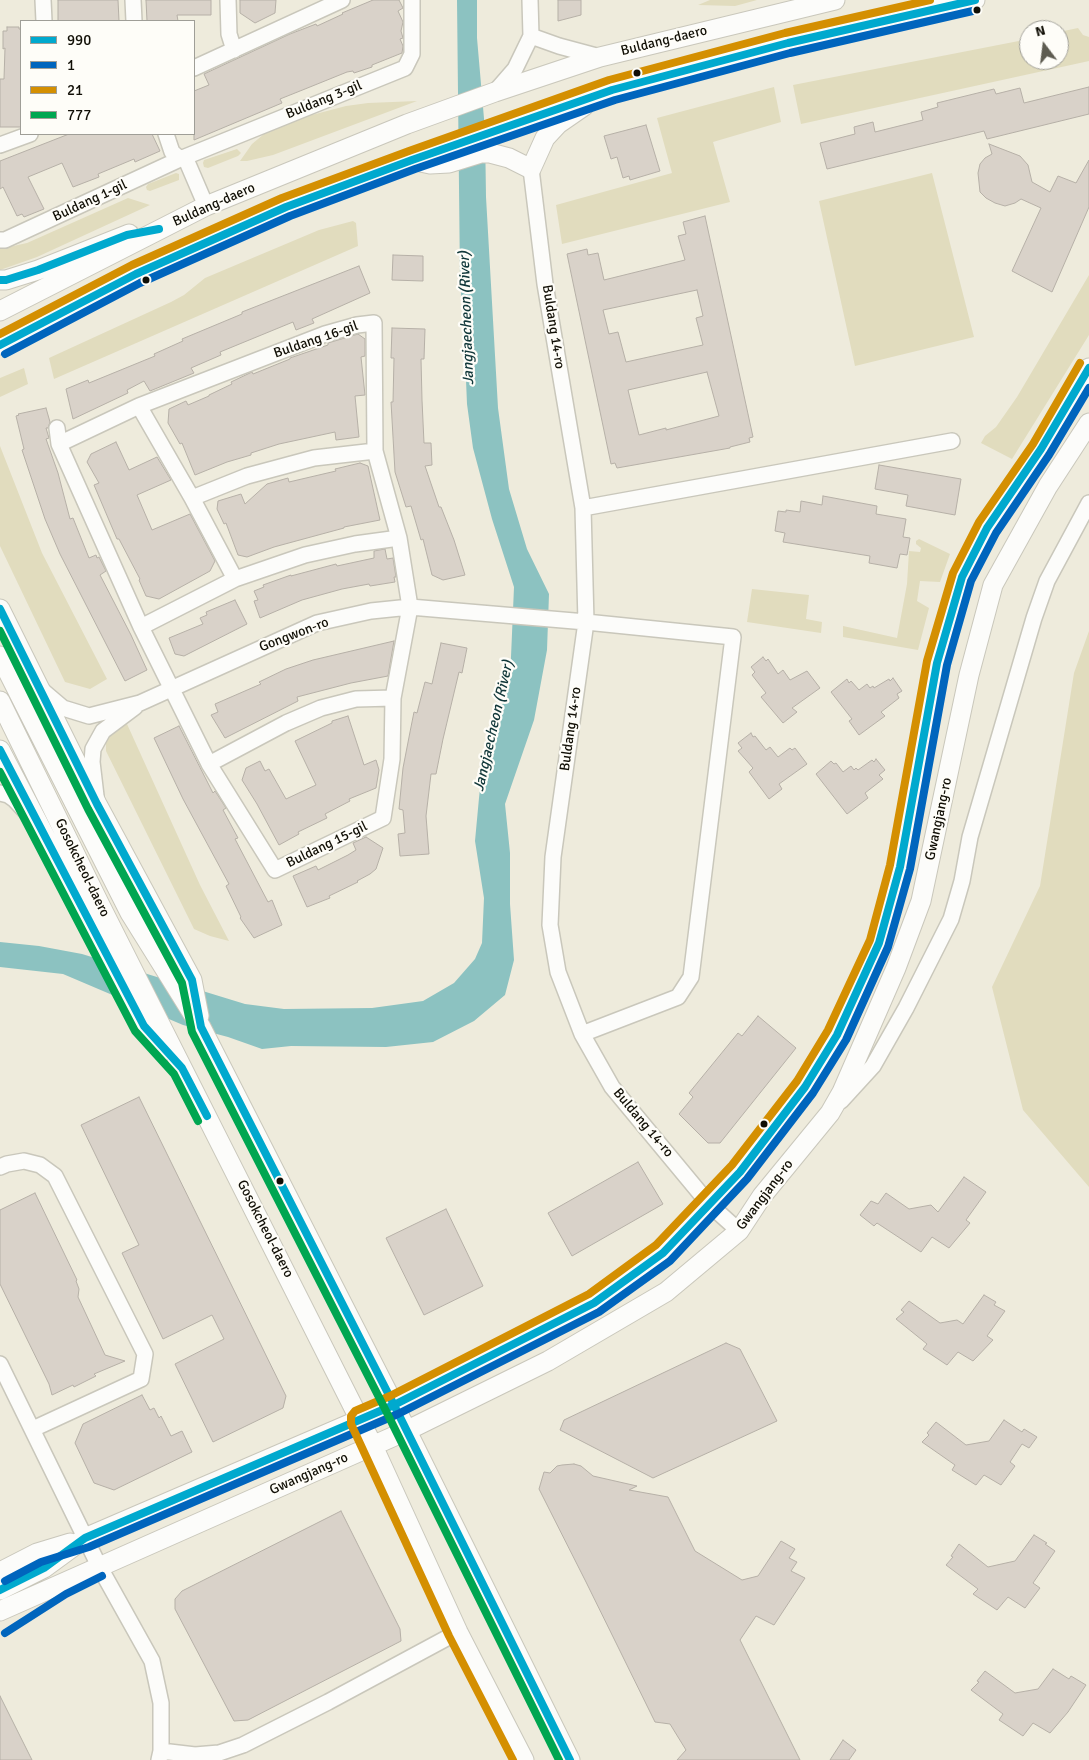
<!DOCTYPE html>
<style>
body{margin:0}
#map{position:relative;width:1089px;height:1760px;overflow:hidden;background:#eeebdc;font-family:Signika,sans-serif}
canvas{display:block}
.legend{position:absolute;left:20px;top:20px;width:175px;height:115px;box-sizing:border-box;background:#fefdf8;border:1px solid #9f9e97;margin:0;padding:6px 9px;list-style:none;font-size:15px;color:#110f06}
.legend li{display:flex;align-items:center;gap:10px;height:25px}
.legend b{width:25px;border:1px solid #9f9e97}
.north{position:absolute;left:1019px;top:20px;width:50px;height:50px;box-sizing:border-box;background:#fefdf8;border:1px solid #9f9e97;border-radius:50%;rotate:345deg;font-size:14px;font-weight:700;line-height:20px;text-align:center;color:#110f06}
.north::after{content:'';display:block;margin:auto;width:18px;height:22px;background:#5e5c51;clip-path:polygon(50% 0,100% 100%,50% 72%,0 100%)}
</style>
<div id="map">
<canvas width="1089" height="1760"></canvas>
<ul class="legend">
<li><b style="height:6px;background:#00a9ce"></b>990</li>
<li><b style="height:6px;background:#0065bd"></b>1</li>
<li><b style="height:6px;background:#d48f01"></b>21</li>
<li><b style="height:6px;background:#00a651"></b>777</li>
</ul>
<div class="north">N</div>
</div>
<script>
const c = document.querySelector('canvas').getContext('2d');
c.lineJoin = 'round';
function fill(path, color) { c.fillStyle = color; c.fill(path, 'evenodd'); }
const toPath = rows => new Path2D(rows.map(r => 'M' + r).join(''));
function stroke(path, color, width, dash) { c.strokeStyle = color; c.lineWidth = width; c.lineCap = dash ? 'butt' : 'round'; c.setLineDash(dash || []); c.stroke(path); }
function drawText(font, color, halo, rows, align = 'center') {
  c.font = font + ' Signika,sans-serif'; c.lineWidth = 4.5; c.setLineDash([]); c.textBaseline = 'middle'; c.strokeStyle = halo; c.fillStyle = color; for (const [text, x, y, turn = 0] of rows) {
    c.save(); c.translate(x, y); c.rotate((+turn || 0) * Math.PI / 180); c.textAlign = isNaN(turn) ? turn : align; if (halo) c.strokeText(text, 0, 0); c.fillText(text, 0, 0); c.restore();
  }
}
const green = toPath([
 [710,0,757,0,735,6,698,5],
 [1078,28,1083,35,1089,37,1089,61,801,124,793,85,1029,39,1029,60,1059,60,1059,32],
 [774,87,781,122,713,142,730,202,562,244,556,205,672,173,657,118],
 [417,101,273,155,247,161,240,161,252,144,270,129,285,122,346,106,368,103],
 [237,149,241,153,238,156,208,168,204,167,203,163,204,160],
 [176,173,179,174,179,180,150,191,147,190,146,187,148,184],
 [932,173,974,337,855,366,819,201],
 [128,198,150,205,37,257,0,270,0,249,27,243],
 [353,221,356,223,358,246,54,379,49,358,171,302,184,295,205,278,319,230],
 [1089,275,1089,335,1012,459,981,443,985,436,996,427,1017,397],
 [24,368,28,384,0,397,0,378],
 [0,446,42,553,107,679,90,689,65,682,0,546],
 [919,539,950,554,940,582,920,581,917,601,929,608,918,650,843,637,843,626,897,638,907,584,909,551,920,552,921,548,916,544,916,541],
 [752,589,809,595,806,619,822,622,821,633,747,622],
 [1089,631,1089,1187,1023,1110,992,987,1040,886,1074,673],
 [127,724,200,885,229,941,210,936,194,929,106,751,106,743,110,735,114,730]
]);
const water = toPath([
 [457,0,477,0,477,38,485,130,486,197,498,408,509,489,527,549,549,594,547,650,534,720,505,804,510,853,510,904,514,960,505,995,474,1021,433,1042,386,1047,291,1046,262,1049,228,1037,183,1025,63,974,0,967,0,942,39,946,82,954,245,1004,284,1009,372,1008,423,1001,454,983,475,959,482,943,484,898,475,841,479,798,483,760,497,722,510,680,514,587,492,519,473,448,467,404,464,332,460,280]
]);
const building = toPath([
 [58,0,118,0,119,21,58,21,58,0],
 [146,0,211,0,211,15,177,15,178,21,147,21,146,0],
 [240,0,276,0,275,13,255,23,240,13,240,0],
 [373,0,399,0,403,8,398,11,403,22,401,31,403,38,400,39,403,46,402,53,372,65,372,67,354,73,353,71,347,72,305,89,280,99,282,103,194,140,194,91,209,85,204,74,290,34,316,24,317,26,343,14,342,13,373,0],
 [558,0,581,0,581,15,558,21,558,0],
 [7,27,19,27,19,29,21,29,21,127,0,127,0,79,4,79,5,48,3,49,3,31,7,31,7,27],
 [1089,87,1089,114,987,139,984,131,827,169,820,143,855,134,854,127,873,122,875,132,923,120,921,112,938,107,937,103,994,89,996,94,1020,88,1024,103,1089,87],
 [646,125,660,171,630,180,629,176,623,178,617,157,611,159,604,136,646,125],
 [69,134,152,134,160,151,135,162,134,159,98,174,99,177,73,187,62,163,28,177,44,209,24,217,22,214,17,216,3,187,0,189,0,161,69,134],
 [989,144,1020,156,1028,165,1032,182,1050,192,1058,176,1076,183,1089,160,1089,207,1052,292,1012,271,1041,208,1021,199,1015,203,1005,206,995,203,986,198,980,192,978,173,980,164,985,158,992,154,989,144],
 [705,216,753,437,749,438,750,442,730,447,730,448,617,468,615,463,611,464,567,254,587,249,588,255,598,253,604,280,685,260,678,236,686,234,683,222,705,216],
 [697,290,703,316,696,318,703,345,626,362,618,332,609,334,603,310,697,290],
 [707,372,719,416,666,430,666,428,639,435,628,390,707,372],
 [393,255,423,256,423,281,392,280,393,255],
 [359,266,370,293,312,319,314,323,296,330,293,322,220,352,221,355,191,368,194,373,150,391,144,381,127,390,128,393,73,419,66,389,88,380,89,383,155,356,154,354,183,341,182,339,242,314,242,312,359,266],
 [392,328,425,329,424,359,421,359,422,400,424,443,431,443,432,465,425,466,439,507,441,507,454,540,465,575,443,580,432,575,423,539,421,540,411,506,406,507,395,472,391,402,393,402,394,358,391,358,392,328],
 [358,334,365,339,365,356,361,357,365,395,355,396,359,437,336,440,335,432,279,444,251,453,251,455,227,462,195,475,182,443,180,444,168,423,169,409,186,401,188,405,209,396,209,395,232,384,231,382,252,372,253,374,290,359,290,358,328,345,328,343,358,334],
 [46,408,50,422,48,428,46,428,49,438,46,439,58,473,70,519,73,518,89,558,96,555,97,558,99,557,106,571,100,575,131,635,147,670,125,681,60,554,45,519,22,450,24,449,16,416,19,415,18,414,46,408],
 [116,442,129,470,157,457,171,480,137,495,152,530,190,514,215,561,210,571,159,599,146,596,139,580,140,579,119,539,117,539,94,485,99,483,87,462,91,454,116,442],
 [360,463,368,466,380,520,344,527,344,528,274,547,247,557,238,555,226,523,224,524,217,509,218,501,241,494,245,504,267,484,288,478,289,482,336,471,335,469,360,463],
 [879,465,961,479,955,515,906,506,908,495,875,489,879,465],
 [823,496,877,506,876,514,906,519,903,537,910,538,907,555,900,554,897,568,869,563,870,556,783,542,785,533,775,531,778,511,786,512,786,510,800,512,801,501,822,505,823,496],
 [385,549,387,559,393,558,396,577,394,577,395,582,370,586,369,584,342,589,302,600,260,618,254,601,258,600,254,591,264,587,263,585,291,575,291,576,336,564,337,566,374,558,374,551,385,549],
 [235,600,247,624,184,656,175,654,169,638,203,624,200,618,207,615,206,612,235,600],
 [394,641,388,676,351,683,297,697,298,701,225,738,211,715,218,712,215,704,261,684,259,682,286,669,313,660,394,641],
 [441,643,467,648,462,673,459,672,443,739,436,774,431,774,426,816,429,854,400,856,398,834,405,833,403,810,399,809,403,768,410,732,414,712,417,713,425,682,432,684,441,643],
 [763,657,766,661,768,659,778,674,783,670,790,680,807,671,820,688,792,708,797,712,783,723,761,697,766,693,752,675,755,672,751,667,763,657],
 [893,678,902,691,897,694,899,698,881,712,885,716,859,735,849,721,852,719,831,692,847,679,849,683,851,681,859,690,867,684,870,688,873,686,874,688,889,679,890,681,893,678],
 [348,716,364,765,376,760,379,770,376,788,349,799,350,801,325,814,327,818,298,832,299,834,279,845,257,804,242,780,246,768,260,761,265,771,269,769,286,799,316,785,295,741,332,723,332,721,348,716],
 [179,726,213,793,215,791,226,808,223,810,238,838,235,839,268,902,272,900,282,925,254,938,240,918,241,917,226,886,229,884,183,799,154,738,179,726],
 [751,733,753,737,755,736,766,750,770,747,778,757,790,748,792,750,795,748,807,764,779,784,782,789,769,799,749,772,753,768,738,751,742,748,738,743,751,733],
 [876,759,885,770,879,775,883,779,865,793,868,798,847,814,816,774,831,761,834,764,836,763,843,772,851,766,854,770,856,768,858,770,872,760,874,762,876,759],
 [366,837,383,848,376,869,370,874,357,881,358,882,329,896,330,898,307,907,293,876,316,866,318,870,348,855,356,850,353,843,366,837],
 [758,1016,796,1048,720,1143,708,1143,679,1114,693,1097,689,1093,738,1033,742,1036,758,1016],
 [139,1097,286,1396,283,1408,213,1442,175,1364,224,1339,212,1315,163,1339,122,1253,139,1245,81,1125,139,1097],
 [638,1162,663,1204,572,1256,548,1213,638,1162],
 [964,1177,986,1192,966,1220,970,1223,949,1248,932,1237,921,1252,877,1223,874,1226,860,1215,871,1201,878,1204,886,1193,909,1209,931,1205,938,1212,964,1177],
 [35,1193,77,1280,76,1281,79,1289,78,1297,105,1355,125,1361,94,1374,96,1376,74,1387,73,1385,52,1395,49,1384,0,1284,0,1210,35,1193],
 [446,1209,483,1286,424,1315,386,1238,446,1209],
 [984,1295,996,1302,994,1305,1005,1311,987,1336,993,1340,973,1361,958,1352,947,1365,923,1349,927,1344,896,1319,904,1312,901,1310,909,1301,940,1323,957,1320,963,1324,984,1295],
 [726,1343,740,1349,777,1421,653,1478,560,1430,564,1420,726,1343],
 [142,1395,150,1410,154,1408,159,1418,161,1416,171,1436,182,1431,192,1452,114,1490,94,1483,75,1443,83,1424,142,1395],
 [1004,1420,1022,1432,1024,1429,1037,1437,1029,1448,1022,1444,1010,1462,1015,1466,1001,1485,984,1475,976,1485,952,1470,955,1465,922,1442,929,1435,927,1433,936,1422,966,1445,989,1441,1004,1420],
 [574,1464,581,1466,593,1476,637,1486,629,1490,668,1497,695,1551,742,1580,758,1576,781,1541,795,1549,789,1558,797,1562,791,1571,805,1578,774,1625,756,1616,740,1640,800,1760,677,1760,686,1750,670,1724,655,1722,586,1582,539,1489,544,1472,550,1473,557,1466,562,1465,574,1464],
 [341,1511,400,1629,401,1641,248,1720,234,1721,175,1609,175,1599,182,1591,341,1511],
 [1034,1535,1047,1543,1045,1544,1055,1551,1033,1583,1040,1588,1025,1608,1008,1597,997,1610,973,1594,978,1589,946,1565,953,1557,951,1556,959,1544,988,1567,1015,1561,1034,1535],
 [1053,1669,1069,1679,1071,1676,1086,1685,1068,1712,1050,1733,1033,1723,1023,1736,999,1720,1003,1714,971,1690,979,1682,977,1681,985,1671,1015,1693,1038,1689,1053,1669],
 [0,1696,32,1760,0,1760,0,1696],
 [843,1740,856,1750,849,1760,830,1760,843,1740]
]);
const minor = toPath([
 [43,0,44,21],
 [133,0,134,21],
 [228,0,229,34,234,50],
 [531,36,559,46,600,57],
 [194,68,342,0],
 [495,92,515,69,531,36,530,0],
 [166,134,172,152,180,159],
 [0,145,30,134],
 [185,157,206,206],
 [531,169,545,284,583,508,586,622,553,857,550,925,558,972,582,1034,612,1087,709,1204,739,1231],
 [0,240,5,240,180,159,405,68,412,54,412,0],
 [374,323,375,451,399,538,410,607,393,698,392,759,383,818,275,870,209,764,141,627,59,444,139,406,325,334,357,325,374,323],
 [139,406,192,498,235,579,141,627],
 [57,428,59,444],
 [192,498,247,476,314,458,375,451],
 [583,508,952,441],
 [235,579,305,555,355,544,399,538],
 [43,691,63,708,89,716,140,703,317,623,371,611,410,607,586,622,733,637,691,977,678,997,582,1034],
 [209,764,286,723,321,708,356,699,393,698],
 [0,793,8,795,15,800,30,816],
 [96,796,92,762,93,749,103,731,135,707],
 [841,1101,873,1066,906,1008,951,919,962,881,970,837,1034,618,1047,581,1089,503],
 [0,1167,7,1164,24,1161,40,1165,55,1176,145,1354,141,1379,33,1429],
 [0,1364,99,1566,152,1661,161,1703,161,1751,159,1760],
 [161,1751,195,1755,219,1753,243,1745,328,1702,458,1632]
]);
const major = toPath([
 [416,161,430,164,449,163,481,153,490,153,509,158,531,169,545,138,558,124,584,106],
 [0,280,6,280,38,270,129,234],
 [0,311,206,206,407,124,495,92,600,57,835,0],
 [0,345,136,274,286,207,412,160,612,90,788,43,975,0],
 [0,609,97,804,192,980,199,1016],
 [0,656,130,913,201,1027,394,1405,570,1760],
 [0,701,100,905,373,1446,458,1632,524,1760],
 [0,750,144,1026,166,1050],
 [0,1572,37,1553,70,1543],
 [0,1590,44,1568,85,1538,394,1405,594,1303,663,1253,740,1172,805,1087,837,1035,879,943,900,867,937,663,962,577,987,528,1041,449,1089,368],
 [0,1611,406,1431,548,1361,666,1292,739,1231,762,1196,830,1113,842,1092,896,968,921,901,969,675,993,585,1048,486,1089,423]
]);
const bus1 = toPath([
 [0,280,6,280,38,270,127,235,159,229],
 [0,345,136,274,286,207,412,160,612,90,788,43,975,0],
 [0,609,97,804,192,980,201,1027,394,1405,570,1760],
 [0,750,144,1026,182,1068,207,1116],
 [0,1590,44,1568,85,1538,394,1405,594,1303,663,1253,740,1172,805,1087,837,1035,879,943,900,867,937,663,962,577,987,528,1041,449,1089,368]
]);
const bus2 = toPath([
 [5,354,140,283,290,216,415,169,615,100,790,53,977,10],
 [5,1581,41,1562,89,1547,398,1414,599,1312,670,1261,747,1179,813,1093,846,1040,888,947,910,869,947,665,971,581,996,533,1049,455,1089,388],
 [5,1633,66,1594,102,1576]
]);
const bus3 = toPath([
 [0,334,132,265,282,198,409,151,609,80,785,33,930,0],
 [513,1760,449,1636,351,1424,351,1416,355,1411,390,1396,589,1294,656,1245,732,1165,797,1081,828,1030,870,940,890,865,927,661,953,573,979,522,1033,444,1080,363]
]);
const bus4 = toPath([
 [0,631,88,809,182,983,192,1032,385,1409,559,1760],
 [0,772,135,1031,174,1074,198,1121]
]);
const markers = [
 [977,10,4.5,"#110f06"],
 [637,73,4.5,"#110f06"],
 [146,280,4.5,"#110f06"],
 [764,1124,4.5,"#110f06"],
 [280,1181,4.5,"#110f06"]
];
const streetNames = [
 ["Buldang-daero",664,41,-14],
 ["Buldang 3-gil",324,100,-22],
 ["Buldang 1-gil",90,201,-25],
 ["Buldang-daero",214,205,-24],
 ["Buldang 14-ro",553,327,81],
 ["Buldang 16-gil",316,340,-19],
 ["Gongwon-ro",294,635,-21],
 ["Buldang 14-ro",571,729,-82],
 ["Gwangjang-ro",939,819,-78],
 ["Buldang 15-gil",327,845,-26],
 ["Gosokcheol-daero",82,868,64],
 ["Buldang 14-ro",643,1123,50],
 ["Gwangjang-ro",765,1195,-53],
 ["Gosokcheol-daero",265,1229,63],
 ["Gwangjang-ro",309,1474,-24]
];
const waterNames = [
 ["Jangjaecheon (River)",467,318,-92],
 ["Jangjaecheon (River)",494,726,-77]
];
fill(green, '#e1dcbe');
fill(water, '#8cc2c1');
fill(building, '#d9d2c9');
stroke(building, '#b6b0a7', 1);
stroke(minor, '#c9c7bb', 18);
stroke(major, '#c9c7bb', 21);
stroke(minor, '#fcfcfa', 15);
stroke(major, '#fcfcfa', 19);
stroke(bus1, '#00a9ce', 8);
stroke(bus2, '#0065bd', 8);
stroke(bus3, '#d48f01', 8);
stroke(bus4, '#00a651', 8);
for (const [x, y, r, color] of markers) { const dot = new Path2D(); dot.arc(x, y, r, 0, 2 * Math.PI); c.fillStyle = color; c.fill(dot); stroke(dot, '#fefdf8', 2); }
drawText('14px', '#110f06', '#fefdf8', streetNames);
drawText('italic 15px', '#103739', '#fefdf8', waterNames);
</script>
